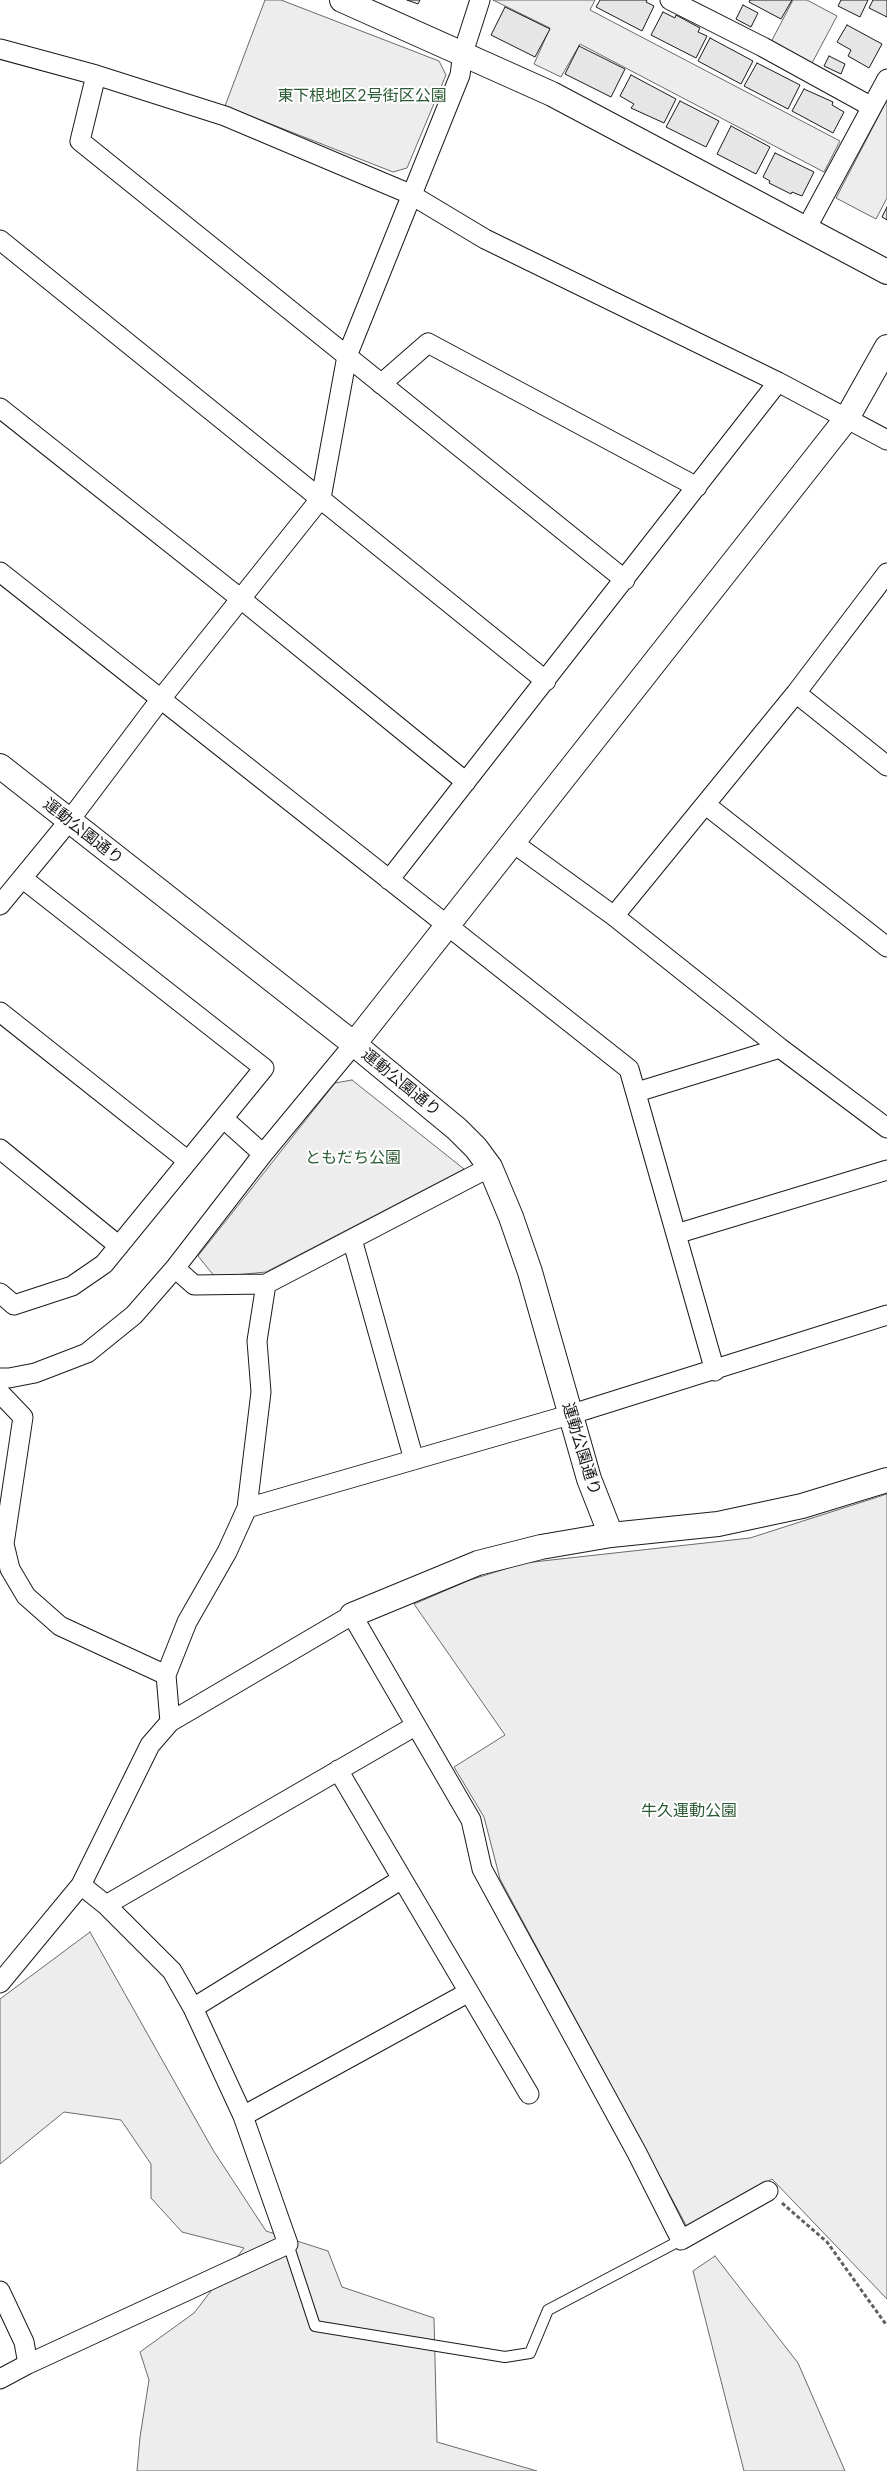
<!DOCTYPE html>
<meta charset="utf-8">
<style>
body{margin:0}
canvas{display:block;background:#fff}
</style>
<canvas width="887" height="2471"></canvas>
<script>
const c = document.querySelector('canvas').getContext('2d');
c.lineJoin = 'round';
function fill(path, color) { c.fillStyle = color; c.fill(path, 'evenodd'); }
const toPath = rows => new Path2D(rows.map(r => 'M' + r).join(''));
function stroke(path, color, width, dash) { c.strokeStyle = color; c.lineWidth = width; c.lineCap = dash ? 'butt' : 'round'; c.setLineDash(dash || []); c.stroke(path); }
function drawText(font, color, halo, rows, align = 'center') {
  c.font = font + ' "IBM Plex Sans","Noto Sans JP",sans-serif'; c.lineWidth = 4; c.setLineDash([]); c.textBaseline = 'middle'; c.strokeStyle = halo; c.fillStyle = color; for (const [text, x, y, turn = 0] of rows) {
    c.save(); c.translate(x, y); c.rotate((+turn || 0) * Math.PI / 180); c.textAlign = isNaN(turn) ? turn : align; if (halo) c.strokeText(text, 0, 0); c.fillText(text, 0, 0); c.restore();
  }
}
const built = toPath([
 [265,0,281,0,439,61,446,75,407,168,393,172,225,106,265,0],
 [493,0,595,0,590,10,840,141,824,172,580,44,561,77,534,64,550,28,493,0],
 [793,0,807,0,837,16,812,63,771,42,793,0],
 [887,100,887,198,876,219,836,198,887,100],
 [352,1080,464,1169,266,1272,215,1277,198,1256,335,1083,352,1080],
 [887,1494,887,2299,772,2179,687,2227,500,1879,484,1817,454,1767,505,1735,414,1604,470,1580,524,1563,750,1538,887,1494],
 [90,1932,213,2150,266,2231,328,2251,342,2287,434,2318,437,2442,537,2471,137,2471,140,2437,149,2380,140,2352,194,2313,244,2248,182,2232,151,2198,151,2164,121,2120,64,2112,0,2164,0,1999,90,1932],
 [715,2256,798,2363,845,2471,744,2471,693,2271,715,2256]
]);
const building = toPath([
 [407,0,420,0,418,4,407,0],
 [600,0,647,0,646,2,654,6,642,31,596,7,600,0],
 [750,0,792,0,781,19,749,2,750,0],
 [841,0,868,0,860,17,838,6,841,0],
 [873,0,887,0,887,17,869,8,873,0],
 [743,5,758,13,751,27,736,19,743,5],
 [505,7,550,29,535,57,491,35,505,7],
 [663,12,675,18,676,15,700,28,698,32,707,36,696,58,651,35,663,12],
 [847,25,882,44,869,68,848,56,851,50,837,42,847,25],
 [710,38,753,61,741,84,698,61,710,38],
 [579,46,625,69,611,97,565,74,579,46],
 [829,56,845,64,841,74,824,66,829,56],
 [757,63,800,85,788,109,744,86,757,63],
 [631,75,676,99,664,123,631,108,634,104,620,96,631,75],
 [804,89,833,102,832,105,844,112,833,133,792,111,804,89],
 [680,101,719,121,706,147,666,127,680,101],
 [731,126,770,147,756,174,717,154,731,126],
 [775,153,814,172,802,196,792,192,791,194,769,183,770,181,763,177,775,153],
 [887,207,887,220,882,217,887,207]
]);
const path = toPath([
 [782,2203,827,2242,887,2326]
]);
const service = toPath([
 [288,2244,315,2326,505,2357,530,2353,548,2310,681,2240]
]);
const minor = toPath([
 [670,0,763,47,872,107],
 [0,49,96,75,225,116,410,194,485,239,778,382,887,440],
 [96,75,80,141,625,580],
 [806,229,887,79],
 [0,240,546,681],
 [381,384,428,343,697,487],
 [0,408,241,599,466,782],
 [0,572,629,1069,715,1371],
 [796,693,887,766],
 [706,805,887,947],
 [512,842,614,916,780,1048,887,1128],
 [389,880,778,382],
 [0,905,69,821,160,700,321,498,347,356,460,75,463,53,480,0],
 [614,916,796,693,887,573],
 [0,1012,188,1161],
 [637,1092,780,1048],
 [223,1118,263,1154],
 [0,1149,119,1246],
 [676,1234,887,1170],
 [352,1239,414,1460],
 [175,1268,194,1285,266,1284,490,1167],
 [0,1293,14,1305,72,1286,104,1264,264,1068,22,878],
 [0,1378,9,1378,35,1373,87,1353,134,1315,175,1268,263,1154,354,1044],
 [0,1393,23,1417,4,1544,10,1569,26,1596,60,1626,166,1675,170,1722],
 [247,1508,569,1415,887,1315],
 [166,1675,187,1622,227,1552,247,1508,261,1392,257,1341,266,1284],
 [338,1770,529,2094],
 [106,1905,415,1726],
 [0,1983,81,1885,150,1745,170,1722,352,1615,471,1820,482,1869,637,2153,681,2240,768,2191],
 [193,2008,402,1879],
 [243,2116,469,1992],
 [0,2291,24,2342,28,2364,0,2379],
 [28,2364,288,2244,243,2116,193,2008,172,1971,106,1905,81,1885]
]);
const tertiary = toPath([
 [342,0,552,94,887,272],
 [0,766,354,1044,457,1129,476,1148,490,1167,511,1217,530,1272,589,1479,611,1535],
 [354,1044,847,418,887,347],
 [352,1615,478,1563,541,1547,611,1535,718,1524,802,1506,887,1480]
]);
const parkNames = [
 ["東下根地区2号街区公園",362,96],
 ["ともだち公園",353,1158],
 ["牛久運動公園",689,1811]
];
const streetNames = [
 ["運動公園通り",83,832,38],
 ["運動公園通り",401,1083,39],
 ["運動公園通り",581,1449,73]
];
fill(built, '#ededed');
stroke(built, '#6a6a6a', 1);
fill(building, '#e6e6e6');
stroke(building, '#1a1a1a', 1);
stroke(service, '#1a1a1a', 12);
stroke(minor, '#1a1a1a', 21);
stroke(tertiary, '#1a1a1a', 26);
stroke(path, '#5f5f5f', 3, [4, 2.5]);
stroke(service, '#fff', 10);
stroke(minor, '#fff', 19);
stroke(tertiary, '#fff', 24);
drawText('16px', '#2b5a34', '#fff', parkNames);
drawText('16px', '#1a1a1a', '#fff', streetNames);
</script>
